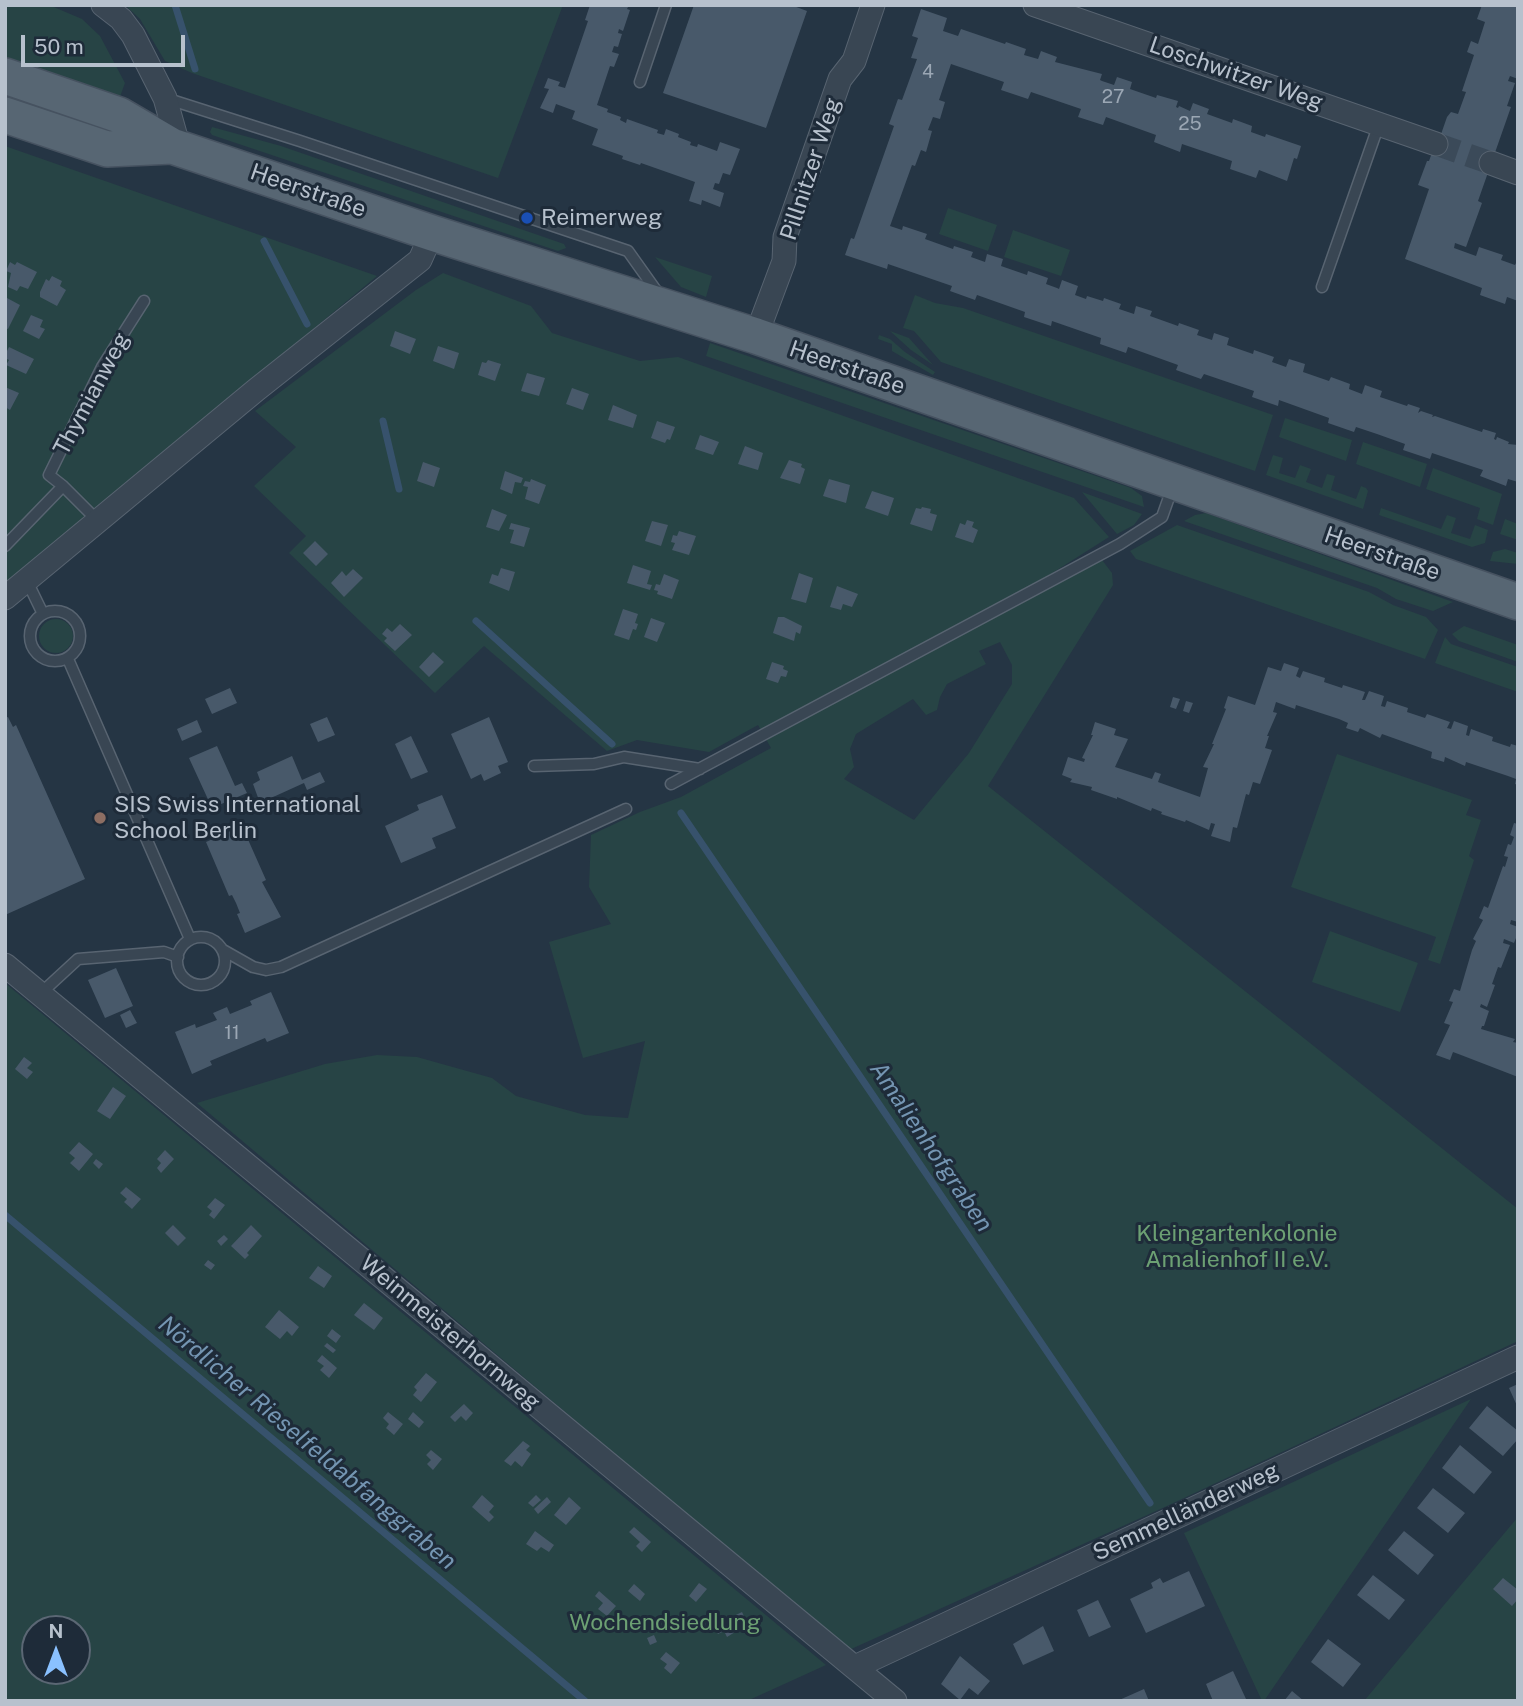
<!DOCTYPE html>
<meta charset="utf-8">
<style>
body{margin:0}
#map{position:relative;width:1523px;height:1706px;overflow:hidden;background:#253544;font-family:"Public Sans",sans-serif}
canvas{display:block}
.frame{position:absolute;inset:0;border:7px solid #b7c1cd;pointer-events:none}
.north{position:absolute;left:21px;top:1615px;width:70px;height:70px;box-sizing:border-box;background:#1e2b39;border:2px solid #5b6774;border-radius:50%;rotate:0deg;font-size:19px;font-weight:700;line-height:28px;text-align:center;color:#b7c1cd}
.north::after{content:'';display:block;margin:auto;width:24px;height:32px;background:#8ac1ff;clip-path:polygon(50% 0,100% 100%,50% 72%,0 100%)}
.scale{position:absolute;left:21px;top:35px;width:164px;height:32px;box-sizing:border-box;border:4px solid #b7c1cd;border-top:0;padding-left:9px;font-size:21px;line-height:24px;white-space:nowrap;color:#b7c1cd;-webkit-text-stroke:5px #1e2b39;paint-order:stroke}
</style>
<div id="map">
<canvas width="1523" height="1706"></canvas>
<div class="frame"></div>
<div class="north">N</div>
<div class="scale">50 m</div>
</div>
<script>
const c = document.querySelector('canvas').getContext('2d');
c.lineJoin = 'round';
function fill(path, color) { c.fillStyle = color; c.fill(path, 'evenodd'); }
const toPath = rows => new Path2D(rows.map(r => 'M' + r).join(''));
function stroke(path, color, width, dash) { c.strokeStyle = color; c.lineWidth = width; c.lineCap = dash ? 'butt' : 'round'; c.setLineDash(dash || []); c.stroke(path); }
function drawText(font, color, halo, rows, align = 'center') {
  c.font = font + ' "Public Sans",sans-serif'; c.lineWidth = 6; c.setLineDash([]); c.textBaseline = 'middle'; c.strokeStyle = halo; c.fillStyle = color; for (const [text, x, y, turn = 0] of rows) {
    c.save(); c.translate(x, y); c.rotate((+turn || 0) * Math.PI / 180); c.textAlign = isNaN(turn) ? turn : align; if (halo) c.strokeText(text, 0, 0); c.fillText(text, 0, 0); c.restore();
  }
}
const green = toPath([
 [5,5,49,5,82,19,100,36,125,83,118,102,5,57],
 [125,5,563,5,498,178,192,73,165,61,140,19],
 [212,127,281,146,564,244,566,248,558,251,212,135,210,132],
 [5,146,377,276,5,585],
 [948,208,997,225,988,251,939,234],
 [1013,230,1070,250,1061,276,1004,257],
 [655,257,712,276,706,297,681,287],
 [443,273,531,306,552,333,640,361,678,357,1074,498,1109,537,994,610,1102,560,1112,573,1113,585,988,786,1518,1209,1518,1341,1167,1506,849,1650,197,1103,325,1064,377,1055,417,1057,492,1078,516,1096,585,1115,628,1118,645,1041,583,1058,549,942,611,924,589,887,591,835,640,812,681,797,771,748,758,725,709,752,637,740,607,751,484,646,435,693,289,553,306,536,254,486,296,447,255,411,416,290],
 [1000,642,1012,665,1012,684,969,753,914,820,844,779,854,767,850,749,856,734,913,699,926,715,937,710,940,697,947,684,986,664,979,651],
 [915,295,935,303,963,308,1273,415,1255,471,941,362,914,331,903,328],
 [890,331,909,338,933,365,911,350],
 [879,335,890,339,905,352,935,372,933,375,892,351,892,344,878,339],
 [710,343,1131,488,1142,496,1144,507,706,356],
 [1285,418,1352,440,1346,461,1279,437],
 [1363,442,1427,464,1420,487,1356,464],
 [1273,455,1283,458,1279,473,1295,478,1300,465,1311,469,1306,482,1322,488,1327,474,1335,476,1331,490,1356,499,1361,486,1366,488,1368,491,1363,509,1266,475],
 [1433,468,1502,494,1493,525,1477,519,1480,508,1426,489],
 [1082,492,1142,514,1134,525,1117,534],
 [1381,508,1441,529,1447,515,1456,518,1451,533,1470,539,1475,525,1488,530,1485,543,1472,547,1379,515],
 [1206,513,1453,602,1433,611,1396,599,1377,588,1184,521,1195,515],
 [1505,519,1518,524,1518,540,1500,534],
 [1177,525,1369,592,1393,605,1426,617,1438,630,1425,659,1136,559,1130,551],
 [1505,549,1518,553,1518,564,1490,561,1493,552],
 '39 636a17 17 0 1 1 34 0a17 17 0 1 1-34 0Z',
 [1464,626,1518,645,1518,662,1459,641,1452,634],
 [1445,637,1451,644,1518,667,1518,692,1435,663],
 [1337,754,1472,800,1466,815,1481,820,1469,856,1474,860,1440,964,1428,960,1436,937,1291,887],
 [1330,931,1418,963,1400,1012,1312,982],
 [5,983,826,1665,747,1701,5,1701],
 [35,1629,77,1629,77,1671,35,1671],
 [1471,1399,1264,1701,1262,1701,1184,1533],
 [1518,1517,1518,1701,1364,1701,1444,1605]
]);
const stream = toPath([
 [175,5,195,69],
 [264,241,307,324],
 [383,421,399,489],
 [476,621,612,744],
 [681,813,1150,1503],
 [5,1215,585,1701]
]);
const building = toPath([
 [590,5,629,5,627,9,630,10,623,31,619,29,618,33,622,34,618,47,614,46,612,52,619,54,614,67,610,66,597,105,608,109,607,112,621,117,620,120,626,123,627,119,658,130,657,133,664,135,666,129,679,134,678,137,691,142,690,145,697,147,698,144,717,151,720,142,740,149,730,175,723,173,719,184,715,183,713,189,724,193,720,207,702,200,701,205,689,201,695,182,641,163,640,165,622,159,623,156,592,145,598,129,572,119,575,111,556,104,553,113,540,108,549,89,544,88,548,78,560,82,558,86,565,88,588,21,585,20],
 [694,5,791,5,807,11,766,128,663,93],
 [1482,5,1518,5,1518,79,1510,76,1508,81,1515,83,1507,106,1511,107,1478,201,1482,203,1466,247,1455,243,1454,248,1476,256,1479,247,1503,255,1501,260,1515,265,1518,259,1518,301,1507,297,1505,304,1480,295,1482,288,1405,259,1429,189,1418,185,1427,161,1429,161,1437,139,1439,140,1447,117,1451,112,1458,114,1466,92,1462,91,1474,55,1467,52,1471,41,1478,44,1485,22,1477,19],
 [921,9,947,18,943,31,958,36,961,29,1005,44,1006,42,1026,49,1024,55,1038,59,1041,51,1057,57,1055,62,1102,74,1100,80,1102,81,1114,85,1117,77,1132,82,1130,89,1156,98,1157,95,1178,101,1176,107,1178,108,1179,106,1190,111,1193,103,1209,109,1207,114,1232,123,1233,119,1252,126,1251,132,1265,137,1266,134,1301,146,1297,159,1294,158,1287,181,1259,170,1256,178,1230,169,1232,161,1182,144,1180,152,1154,142,1156,135,1106,117,1103,125,1078,117,1081,109,1031,92,1028,99,1001,90,1004,82,951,64,939,100,945,102,940,119,933,117,928,130,932,131,926,152,921,150,915,166,912,165,890,226,902,230,903,226,927,234,925,239,953,249,954,246,973,252,971,257,985,262,987,254,1003,259,1001,266,1027,275,1028,271,1048,278,1046,284,1057,288,1059,289,1062,280,1078,286,1075,295,1086,299,1087,296,1103,301,1104,298,1121,304,1119,309,1134,314,1136,306,1152,311,1150,316,1178,326,1179,323,1199,330,1197,335,1212,340,1214,333,1229,338,1227,345,1253,354,1254,350,1274,357,1272,362,1286,367,1289,359,1305,364,1303,372,1329,381,1331,377,1350,384,1349,389,1362,394,1365,385,1382,391,1380,397,1407,406,1408,404,1420,408,1418,413,1421,411,1433,415,1432,417,1435,416,1482,432,1483,429,1496,433,1494,439,1496,440,1497,437,1509,442,1508,444,1518,445,1518,482,1508,479,1506,486,1480,476,1483,470,1432,453,1430,459,1403,450,1405,444,1377,434,1356,427,1354,432,1328,423,1329,418,1279,400,1278,406,1252,397,1254,391,1204,374,1201,379,1176,370,1178,365,1128,347,1126,353,1100,344,1101,338,1052,321,1051,326,1024,317,1025,312,977,295,975,300,950,291,952,286,888,264,887,269,845,255,851,238,854,239,894,126,889,124,898,99,902,100,917,59,911,58,918,38,912,36],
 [10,262,15,265,17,262,37,272,28,289,20,286,17,291,8,287,11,273,6,271],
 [52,276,62,281,60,286,66,290,57,306,40,297,40,292,46,279,49,281],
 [7,298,20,305,8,329,5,328],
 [31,315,43,320,40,327,45,329,39,339,23,331],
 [395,331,416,339,410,354,390,346],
 [438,346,459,353,454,369,433,361],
 [9,347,34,359,26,374,6,365,9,360,5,358,5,355],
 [488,360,501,364,495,381,478,375,482,362,486,363],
 [527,373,545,378,539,396,521,391],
 [5,387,19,393,10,410,5,407],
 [572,388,589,394,583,410,566,404],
 [613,405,637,415,633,428,608,420],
 [657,421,675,427,670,440,667,439,665,443,651,438],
 [700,435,719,442,713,455,695,449],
 [745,446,763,453,758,470,738,464],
 [789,460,802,464,801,467,805,469,800,484,780,478],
 [423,462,440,468,434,487,417,481],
 [505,471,523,478,521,483,515,482,512,494,500,489],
 [531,479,546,485,539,504,525,499,528,487,523,486,525,481,530,482],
 [829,479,850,485,846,503,823,496],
 [872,491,894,498,888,516,865,508],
 [922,507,931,509,930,513,937,515,932,531,910,524,916,508,921,509],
 [492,509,507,515,499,531,486,527],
 [967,520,974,522,972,527,978,530,973,543,955,537,960,523,965,525],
 [652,521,668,525,661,546,645,541],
 [511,523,530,528,524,547,510,543,514,530,509,529],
 [679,531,696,536,689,555,672,550,675,543,671,542,673,535,677,536],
 [315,541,328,554,316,566,303,553],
 [633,565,651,571,647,584,652,585,650,590,627,583],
 [501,568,515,572,509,591,489,583,492,574,498,576],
 [353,569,363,578,344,597,331,583,342,571,346,576],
 [799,573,813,578,806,603,791,599],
 [664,574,679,580,672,599,657,594,658,591,654,590,656,584,660,585],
 [837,586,858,594,852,607,843,604,841,610,830,607],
 [623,609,638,614,635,623,638,624,636,630,633,629,629,640,614,635],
 [778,617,784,617,802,626,800,634,796,632,794,641,773,633],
 [651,618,665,623,657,642,644,637],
 [400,624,412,635,395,651,384,641,387,638,382,634,387,628,392,632],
 [433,652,444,662,429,677,419,667],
 [772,662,784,666,783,669,788,671,786,677,781,676,778,683,766,679],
 [1284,663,1299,668,1296,676,1300,678,1303,671,1325,678,1324,682,1342,688,1343,685,1365,692,1362,700,1365,700,1369,691,1384,696,1381,706,1385,707,1387,701,1408,708,1407,712,1425,718,1427,714,1450,722,1447,728,1451,729,1454,721,1468,726,1466,735,1469,736,1471,729,1493,737,1492,741,1510,747,1511,744,1518,746,1518,785,1515,784,1516,779,1508,776,1466,762,1465,766,1445,757,1444,762,1431,758,1432,752,1424,749,1382,734,1380,738,1360,728,1358,732,1346,728,1348,723,1339,719,1296,705,1295,709,1276,702,1273,712,1277,713,1267,736,1269,736,1265,748,1272,750,1260,784,1253,782,1249,795,1246,794,1237,828,1233,827,1230,842,1211,836,1215,824,1211,823,1209,830,1186,820,1185,822,1161,814,1162,812,1152,808,1151,811,1117,797,1117,799,1091,790,1092,787,1070,782,1072,779,1062,775,1068,757,1084,762,1085,759,1082,758,1093,735,1091,735,1095,722,1116,729,1114,735,1128,739,1115,767,1152,779,1155,772,1161,774,1158,782,1200,797,1208,768,1203,767,1214,744,1212,744,1226,709,1224,708,1228,696,1255,705,1268,667,1281,671],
 [230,688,237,703,212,714,205,699],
 [1173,697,1180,699,1176,709,1170,707],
 [1186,701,1193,703,1189,713,1183,711],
 [8,717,13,727,16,725,85,879,5,915,5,718],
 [327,717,335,735,318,742,310,724],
 [489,717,508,762,498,766,501,773,484,781,481,774,471,779,451,734],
 [197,720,202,732,182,741,177,729],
 [411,736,428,772,411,779,395,744],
 [217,746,235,786,242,783,247,793,212,808,189,758],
 [292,756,302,780,320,772,325,782,307,790,304,783,260,803,253,784,260,780,257,772],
 [442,795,456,828,432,838,436,848,401,863,385,826,419,810,417,805],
 [1514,823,1518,824,1518,922,1511,920,1510,924,1518,927,1518,933,1514,943,1504,939,1503,943,1510,945,1501,968,1498,967,1492,984,1495,985,1487,1007,1481,1004,1480,1007,1489,1011,1484,1026,1482,1026,1481,1029,1515,1039,1513,1042,1518,1043,1518,1077,1461,1055,1453,1052,1450,1060,1436,1055,1450,1025,1444,1023,1453,1002,1449,1001,1454,989,1460,991,1472,950,1476,941,1473,939,1483,920,1479,918,1484,906,1488,908,1503,866,1505,867,1508,857,1504,856,1508,844,1511,845,1514,837,1510,835],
 [242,826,266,880,262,882,281,917,245,933,237,914,240,913,236,903,232,895,229,896,206,842],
 [116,968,133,1006,105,1018,88,980],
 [271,992,289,1033,267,1042,265,1038,210,1061,212,1065,192,1074,175,1032,195,1024,196,1028,217,1020,213,1013,227,1007,230,1014,252,1005,250,1001],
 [130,1010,137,1023,126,1028,120,1015],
 [24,1057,32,1063,27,1068,33,1072,27,1079,15,1069],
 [113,1087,126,1096,110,1119,97,1111],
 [79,1142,93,1154,79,1171,70,1163,75,1158,69,1153],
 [165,1150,174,1159,161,1173,157,1168,161,1163,157,1159],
 [96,1159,103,1164,99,1169,93,1163],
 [126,1187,141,1199,132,1209,124,1202,127,1199,120,1193],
 [215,1198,225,1205,214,1219,209,1215,212,1211,207,1207],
 [173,1225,186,1238,178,1246,165,1233],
 [251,1225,262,1236,247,1253,249,1255,245,1259,231,1246],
 [224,1235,228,1239,221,1246,217,1241],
 [208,1260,215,1265,211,1270,204,1265],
 [318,1266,332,1276,324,1288,309,1278],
 [364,1303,383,1318,374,1330,354,1315],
 [279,1310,299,1327,292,1336,287,1331,280,1339,265,1327],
 [332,1329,341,1336,336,1343,327,1336],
 [327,1343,336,1350,333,1353,324,1346],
 [322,1355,337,1368,329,1378,320,1370,324,1366,317,1361],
 [426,1373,437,1382,421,1402,413,1395,417,1390,414,1387],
 [1518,1384,1518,1408,1509,1388],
 [464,1404,473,1413,466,1421,461,1416,455,1422,450,1417],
 [1487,1406,1518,1431,1518,1439,1503,1456,1469,1428],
 [388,1412,403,1424,394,1435,386,1428,389,1424,383,1418],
 [413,1412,424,1422,419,1428,408,1419],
 [523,1441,530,1446,526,1450,531,1454,522,1467,515,1461,511,1466,504,1461],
 [1460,1445,1492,1472,1474,1494,1442,1468],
 [431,1450,442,1459,433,1470,427,1464,431,1460,426,1455],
 [1433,1488,1465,1513,1448,1533,1417,1508],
 [482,1495,494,1506,489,1512,494,1517,489,1522,472,1507],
 [536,1495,541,1500,533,1507,528,1503],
 [547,1497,551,1502,538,1514,534,1509],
 [569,1497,581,1508,566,1525,554,1515],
 [634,1527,651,1542,642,1552,636,1546,640,1542,629,1532],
 [535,1531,554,1545,549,1552,541,1547,537,1551,526,1544],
 [1404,1531,1434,1555,1418,1575,1388,1550],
 [1189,1571,1205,1606,1146,1633,1130,1599,1153,1588,1151,1583,1160,1578,1163,1583],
 [1373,1575,1405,1600,1389,1620,1357,1595],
 [1503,1578,1518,1590,1518,1599,1512,1606,1493,1589],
 [699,1583,707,1589,696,1602,689,1596],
 [634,1584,645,1594,640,1601,628,1591],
 [599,1591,616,1606,607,1616,598,1609,603,1603,595,1596],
 [1098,1600,1111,1627,1089,1637,1077,1610],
 [742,1612,748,1624,727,1637,724,1631,718,1634,713,1626],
 [1043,1626,1054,1651,1023,1665,1013,1644],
 [654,1635,657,1642,650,1645,647,1638],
 [1328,1639,1361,1664,1343,1687,1311,1662],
 [666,1652,680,1663,671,1674,664,1668,667,1664,660,1659],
 [960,1656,990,1681,978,1695,969,1688,960,1700,941,1684],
 [1233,1671,1246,1699,1213,1701,1206,1684],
 [1144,1689,1149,1701,1117,1701],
 [1292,1691,1304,1701,1284,1701]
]);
const streetTunnel = toPath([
 [1436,144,1491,163]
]);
const lane = toPath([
 [640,82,666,5],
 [165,98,300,141,628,251,660,296],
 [1322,287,1379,124],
 [63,486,98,521],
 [5,546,63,486,49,475,102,367,144,301],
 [27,581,43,614],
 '30 636a25 25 0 1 1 50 0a25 25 0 1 1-50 0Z',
 [68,659,190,939],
 [534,766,594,764,624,757,700,769],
 [671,784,1120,544,1162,517,1173,486],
 '177 961a24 24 0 1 1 48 0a24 24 0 1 1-48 0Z',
 [223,950,253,967,266,970,281,967,626,809],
 [40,994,78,959,164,952,178,957]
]);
const street = toPath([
 [103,5,121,19,133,35,165,98,179,148],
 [1035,5,1436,144],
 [1491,163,1518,173],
 [756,336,784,261,785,237,840,79,854,61,873,5],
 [5,598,256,390,420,260,432,233],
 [5,965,895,1701],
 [855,1667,1518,1357]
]);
const primary = toPath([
 [5,76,119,115,172,146,432,233,756,336,1518,602],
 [5,115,107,149,172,146]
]);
const markers = [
 [527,218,7,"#1a4fb4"],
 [100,818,7,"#8d6e63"]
];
const numberNames = [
 ["4",928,72],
 ["27",1113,97],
 ["25",1190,124],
 ["11",232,1033]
];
const streetNames = [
 ["Loschwitzer Weg",1236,74,19],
 ["Pillnitzer Weg",811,169,-72],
 ["Heerstraße",308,191,19],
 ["Heerstraße",847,368,19],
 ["Thymianweg",92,394,-62],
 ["Heerstraße",1382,554,19],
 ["Weinmeisterhornweg",450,1333,40],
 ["Semmelländerweg",1186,1512,-25]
];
const poiNames = [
 ["Reimerweg",541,218],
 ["SIS Swiss International",114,805],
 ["School Berlin",114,831]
];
const parkNames = [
 ["Kleingartenkolonie",1237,1234],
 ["Amalienhof II e.V.",1237,1260],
 ["Wochendsiedlung",665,1623]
];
const waterNames = [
 ["Amalienhofgraben",931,1147,56],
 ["Nördlicher Rieselfeldabfanggraben",307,1443,40]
];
fill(green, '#274445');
stroke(stream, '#37526c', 7);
fill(building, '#48596a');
stroke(streetTunnel, '#3b4a59', 23, [23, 11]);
stroke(lane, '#586471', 13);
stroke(street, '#586471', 25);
stroke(primary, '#465260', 38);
stroke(lane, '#394653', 10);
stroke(street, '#394653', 23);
stroke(primary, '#576673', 35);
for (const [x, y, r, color] of markers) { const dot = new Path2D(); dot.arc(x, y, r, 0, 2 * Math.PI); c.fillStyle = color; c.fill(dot); stroke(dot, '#1e2b39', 2.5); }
drawText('19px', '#9ba7b4', null, numberNames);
drawText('23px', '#b7c1cd', '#1e2b39', streetNames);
drawText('23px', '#b7c1cd', '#1e2b39', poiNames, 'left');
drawText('23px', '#6ca073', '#1e2b39', parkNames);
drawText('italic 24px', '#7495b2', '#1e2b39', waterNames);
</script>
